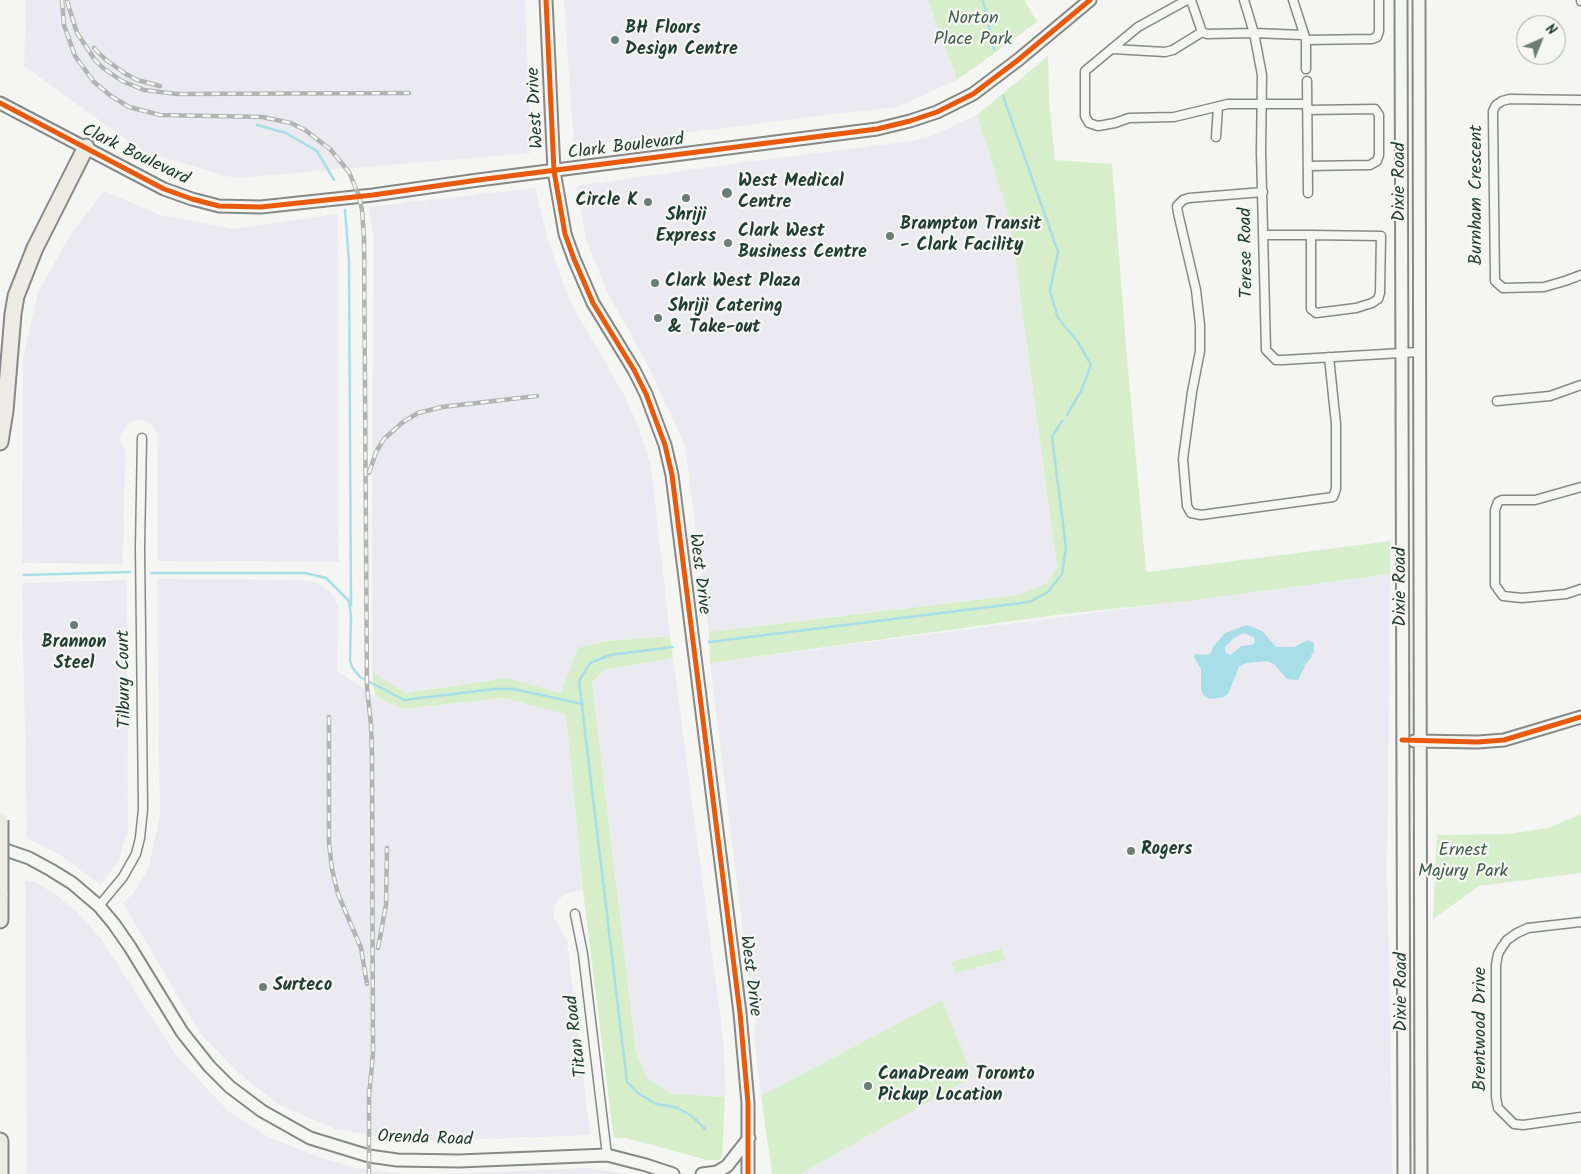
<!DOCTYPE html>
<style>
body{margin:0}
#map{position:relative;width:1581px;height:1174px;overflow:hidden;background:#f5f5f3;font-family:Kalam,sans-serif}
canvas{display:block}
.north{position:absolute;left:1516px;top:15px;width:50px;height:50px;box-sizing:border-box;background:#f6f6f2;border:1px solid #a0aca6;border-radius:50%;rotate:44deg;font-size:14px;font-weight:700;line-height:20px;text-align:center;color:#1f3d34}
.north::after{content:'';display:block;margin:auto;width:18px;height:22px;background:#6a7d77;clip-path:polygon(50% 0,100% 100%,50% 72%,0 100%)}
</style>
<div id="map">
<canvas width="1581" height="1174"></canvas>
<div class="north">N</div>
</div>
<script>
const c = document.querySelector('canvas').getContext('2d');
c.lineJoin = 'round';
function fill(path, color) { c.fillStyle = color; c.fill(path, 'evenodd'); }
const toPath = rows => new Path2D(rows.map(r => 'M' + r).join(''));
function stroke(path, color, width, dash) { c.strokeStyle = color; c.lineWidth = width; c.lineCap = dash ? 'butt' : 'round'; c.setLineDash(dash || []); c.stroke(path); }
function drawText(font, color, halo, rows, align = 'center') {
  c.font = font + ' Kalam,sans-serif'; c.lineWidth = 4.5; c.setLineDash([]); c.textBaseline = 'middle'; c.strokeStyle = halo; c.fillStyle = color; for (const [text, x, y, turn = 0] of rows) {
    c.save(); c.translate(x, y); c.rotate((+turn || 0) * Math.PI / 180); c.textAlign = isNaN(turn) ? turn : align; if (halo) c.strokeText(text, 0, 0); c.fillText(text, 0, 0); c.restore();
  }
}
const built = toPath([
 [26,0,525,0,531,153,234,178,142,151,24,66],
 [564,0,928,0,957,80,897,107,848,112,574,147],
 [977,115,1010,220,1057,567,1048,584,1018,595,709,632,685,446,647,363,607,292,586,239,576,186,747,162,912,141,929,137],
 [535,188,548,240,569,300,623,393,636,421,651,466,670,636,607,641,562,693,507,678,406,693,372,672,373,234,369,207],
 [104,191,160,215,233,229,338,214,339,562,157,561,157,447,158,435,152,424,140,419,128,423,121,434,120,440,125,452,123,564,22,563,23,358,38,293,70,235],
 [1390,574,1387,874,1393,1174,800,1174,973,1077,942,1000,761,1096,754,1037,756,1021,746,955,710,663],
 [157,579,305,580,317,583,327,589,335,598,339,610,337,670,375,696,403,709,503,698,566,713,583,890,564,894,555,905,553,916,567,941,590,1135,404,1142,333,1128,279,1105,239,1073,200,1033,123,903,133,894,148,870,160,816],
 [127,580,128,829,119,859,101,885,60,855,27,838,22,583],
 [673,658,720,1014,724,1048,725,1097,673,1095,647,1079,636,1051,592,682,604,670],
 [25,880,35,882,56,895,77,912,102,940,175,1054,228,1111,270,1138,325,1159,359,1169,405,1174,27,1174],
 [585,1168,629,1174,447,1174]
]);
const green = toPath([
 [928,0,1024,0,1037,22,957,80],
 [1048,56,1049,101,1055,160,1112,164,1126,346,1146,570,1148,572,1391,541,1390,574,1187,601,1064,614,710,663,709,632,1018,595,1048,583,1057,567,1010,220,977,115],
 [670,636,673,658,604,670,592,682,636,1051,647,1079,673,1094,725,1097,722,1157,719,1160,707,1160,626,1138,614,1138,613,1133,583,890,566,714,503,698,403,709,375,696,372,672,406,693,507,678,561,693,578,648,607,641],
 [1581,814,1581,873,1479,886,1433,919,1437,835,1508,834,1548,828],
 [1001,949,1005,960,955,973,951,962],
 [942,1000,973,1077,800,1174,772,1174,761,1096]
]);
const water = toPath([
 [1247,625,1262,631,1276,647,1294,647,1308,640,1314,643,1314,652,1311,654,1312,656,1306,664,1304,664,1305,666,1298,680,1287,679,1274,664,1267,661,1246,663,1239,667,1228,694,1224,697,1210,699,1205,697,1201,690,1201,669,1194,657,1195,654,1207,655,1211,653,1213,647,1225,633],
 [1243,633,1254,637,1255,642,1252,645,1241,646,1231,655,1225,652,1225,647,1234,638]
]);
const stream = toPath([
 [982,0,985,7,994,50],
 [1003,96,1058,252,1050,291,1058,318,1078,342,1091,365,1081,391,1067,415],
 [257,125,286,133,317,151,334,180],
 [345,210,349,261,351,605],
 [151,573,305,573,326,578,349,601,351,617,350,660,352,667,360,677,404,700,494,689,513,689,583,704],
 [24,575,130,572],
 [709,642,1029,602,1048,592,1062,574,1066,548,1052,437,1062,421],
 [673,647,610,655,590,663,579,681,627,1082,638,1093,656,1104,675,1107,692,1116,705,1129]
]);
const street = toPath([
 [1187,0,1138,27,1085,71,1085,116,1089,123,1098,126,1115,123,1129,118,1174,117,1228,104,1307,104],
 [1191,0,1202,32,1207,34,1254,33,1303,35],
 [1244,0,1254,33,1262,75,1261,152,1266,350,1276,360,1283,360,1418,352],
 [1293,0,1306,40,1372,39,1377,37,1379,31,1379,0],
 [1581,0,1581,1],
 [1113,49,1165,52,1173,50,1202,32],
 [1306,69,1306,40],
 [1307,81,1308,193],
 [1581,100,1510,99,1502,101,1496,105,1493,111,1493,117,1495,281,1503,288,1544,287,1565,281,1581,275],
 [1307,110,1375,109,1379,115,1379,155,1377,161,1370,165,1308,166],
 [1216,137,1218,107],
 [1263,192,1189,198,1183,200,1177,206,1178,213,1196,290,1200,325,1200,351,1192,392,1183,459,1187,506,1191,513,1201,515,1333,497,1336,489,1336,424,1329,357],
 [1263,235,1311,235,1311,309,1316,313,1356,308,1372,303,1378,299,1380,293,1381,236,1311,235],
 [1497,401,1550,396,1581,385],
 [1581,487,1535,500,1502,500,1498,502,1495,510,1495,585,1503,596,1522,598,1566,594,1581,589],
 [99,906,123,877,136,854,140,838,143,809,140,547,142,438],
 [575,914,583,954,607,1155],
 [1581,922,1528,928,1517,933,1507,940,1502,947,1498,954,1496,965,1496,1097,1498,1108,1514,1124,1523,1125,1581,1117]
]);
const secondary = toPath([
 [546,0,554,171,565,234,574,259,593,303,634,370,646,394,665,445,672,475,740,1013,748,1103,748,1174],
 [1401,0,1404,1174],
 [1419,0,1421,1174],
 [0,103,164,189,192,199,219,206,261,207,373,195,478,180,877,129,910,121,937,112,973,94,1018,60,1090,0],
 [1414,741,1478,742,1504,740,1581,717],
 [0,848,29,858,51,870,72,883,99,906,114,924,130,947,182,1032,209,1066,230,1087,262,1111,310,1138,369,1156,397,1160,459,1161,607,1155,646,1165,673,1174],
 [702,1174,717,1172,727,1166,749,1138]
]);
const highway = toPath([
 [0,442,5,411,13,314,16,296,35,248,86,147],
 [0,920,0,894],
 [0,1141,0,1174]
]);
const rail = toPath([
 [62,0,64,25,75,56,94,82,111,96,129,107,160,115,262,117,291,123,305,130,330,149,349,172,359,196,362,210,364,237,367,687,371,725,372,755,373,1054,369,1096],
 [67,1,77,33,95,60,103,68,122,81,144,90,177,94,409,93],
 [94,48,106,60,126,74,137,80,160,86],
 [369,473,376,452,384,439,403,422,418,413,442,407,537,396],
 [329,717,329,843,332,869,338,894,361,948,367,984],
 [378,948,386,905,387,848],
 [369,1089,369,1174]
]);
const highwayBridge = toPath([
 [0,820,0,894]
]);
const cycleway = toPath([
 [546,0,554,171,565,234,574,259,593,303,634,370,646,394,665,445,672,475,740,1013,748,1103,748,1174],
 [0,103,164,189,192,199,219,206,261,207,373,195,478,180,877,129,910,121,937,112,973,94,1018,60,1090,0],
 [1402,740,1478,742,1504,740,1581,717]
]);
const markers = [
 [615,40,5,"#6a7d77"],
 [727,193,6,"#6a7d77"],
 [686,198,5,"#6a7d77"],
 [648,202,5,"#6a7d77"],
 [890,236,5,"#6a7d77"],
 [728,243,5,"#6a7d77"],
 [655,283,5,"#6a7d77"],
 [658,318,5,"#6a7d77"],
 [74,625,5,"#6a7d77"],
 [1131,851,5,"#6a7d77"],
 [263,987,5,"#6a7d77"],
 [868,1086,5,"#6a7d77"]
];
const parkNames = [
 ["Norton",973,20],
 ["Place Park",973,41],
 ["Ernest",1463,852],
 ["Majury Park",1463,873]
];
const poiNames = [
 ["BH Floors",625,30],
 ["Design Centre",625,51],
 ["West Medical",738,183],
 ["Centre",738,204],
 ["Circle K",638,202,"right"],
 ["Shriji",686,217,"center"],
 ["Express",686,238,"center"],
 ["Brampton Transit",900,226],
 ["- Clark Facility",900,247],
 ["Clark West",738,233],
 ["Business Centre",738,254],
 ["Clark West Plaza",665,283],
 ["Shriji Catering",668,308],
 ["& Take-out",668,329],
 ["Brannon",74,644,"center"],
 ["Steel",74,665,"center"],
 ["Rogers",1141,851],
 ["Surteco",273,987],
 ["CanaDream Toronto",878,1076],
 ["Pickup Location",878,1097]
];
const streetNames = [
 ["West Drive",537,108,-93],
 ["Clark Boulevard",626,148,-7],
 ["Clark Boulevard",135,156,26],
 ["Dixie Road",1401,182,-90],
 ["Burnham Crescent",1478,195,-90],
 ["Terese Road",1248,253,-91],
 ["West Drive",698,574,83],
 ["Dixie Road",1402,587,-90],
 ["Tilbury Court",126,679,-91],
 ["West Drive",749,976,83],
 ["Dixie Road",1403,992,-90],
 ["Brentwood Drive",1482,1029,-90],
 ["Titan Road",578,1036,-97],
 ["Orenda Road",425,1140,2]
];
fill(built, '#eaeaf0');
fill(green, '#d6efca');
fill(water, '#a7dee8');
stroke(stream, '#a7dee8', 2.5);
stroke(street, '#858a88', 11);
stroke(secondary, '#858a88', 15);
stroke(highway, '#858a88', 19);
stroke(street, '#f5f5f3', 8);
stroke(secondary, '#f5f5f3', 11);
stroke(highway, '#eeebe4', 15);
stroke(rail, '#b0b4b2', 4.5);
stroke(rail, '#f6f6f2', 2.5, [8]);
stroke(highwayBridge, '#858a88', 19, []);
stroke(highwayBridge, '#eeebe4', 15);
stroke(cycleway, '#e8590c', 5);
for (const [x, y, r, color] of markers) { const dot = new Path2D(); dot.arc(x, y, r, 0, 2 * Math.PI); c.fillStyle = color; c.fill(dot); stroke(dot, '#f6f6f2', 2); }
drawText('18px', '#3e604b', '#f6f6f2', parkNames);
drawText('bold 18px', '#1f3d34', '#f6f6f2', poiNames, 'left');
drawText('18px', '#1f3d34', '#f6f6f2', streetNames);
</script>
